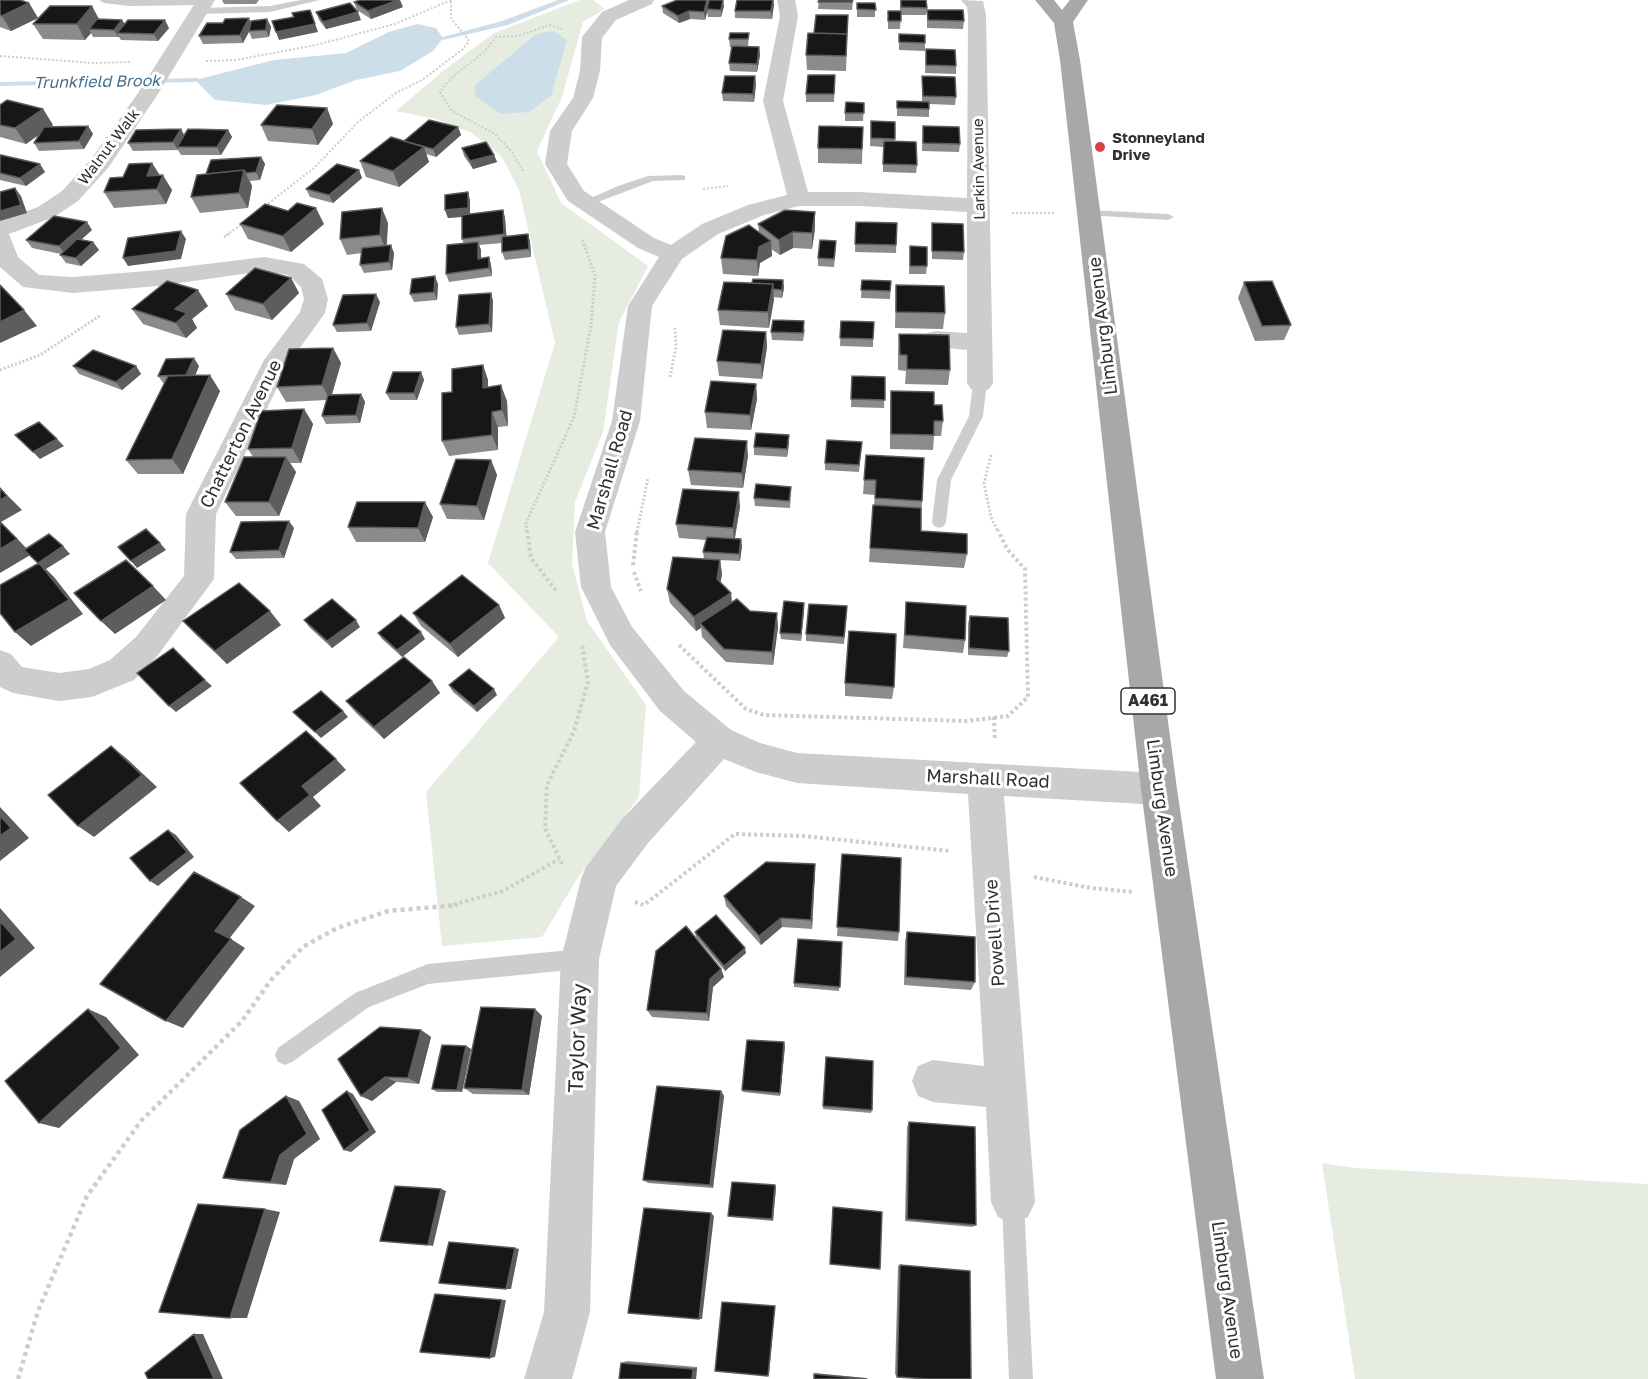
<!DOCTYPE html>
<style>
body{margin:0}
canvas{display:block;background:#fff}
</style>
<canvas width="1648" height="1379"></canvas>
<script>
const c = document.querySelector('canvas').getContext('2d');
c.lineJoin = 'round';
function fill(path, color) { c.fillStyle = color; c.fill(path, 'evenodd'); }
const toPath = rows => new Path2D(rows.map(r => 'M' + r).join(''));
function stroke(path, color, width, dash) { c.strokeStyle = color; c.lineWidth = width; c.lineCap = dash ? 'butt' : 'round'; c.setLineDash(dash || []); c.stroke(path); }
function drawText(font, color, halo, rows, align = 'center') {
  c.font = font + ' "Golos Text",sans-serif'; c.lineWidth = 6; c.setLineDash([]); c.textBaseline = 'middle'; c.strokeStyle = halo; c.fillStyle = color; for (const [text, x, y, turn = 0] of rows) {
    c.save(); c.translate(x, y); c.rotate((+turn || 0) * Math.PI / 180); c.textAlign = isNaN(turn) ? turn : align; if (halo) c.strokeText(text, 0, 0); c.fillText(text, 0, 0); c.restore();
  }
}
const green = toPath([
 [580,0,593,0,605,9,583,22,562,97,537,151,561,203,648,266,619,322,603,432,575,502,572,564,587,621,646,705,639,797,577,879,542,937,442,946,426,792,559,637,488,563,555,343,519,190,502,157,472,133,436,119,396,111,443,71,494,33],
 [1322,1163,1355,1168,1648,1184,1648,1379,1355,1379]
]);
const water = toPath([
 [417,24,436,28,443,38,433,51,400,71,356,80,316,95,266,105,215,100,195,80,274,60,346,53,389,32],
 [553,31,567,40,551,96,529,112,501,114,476,97,474,86,535,35]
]);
const stream = toPath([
 [558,0,569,0,508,25,443,40,439,38,502,21,558,0],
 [198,78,199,80,195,82,0,86,0,82,198,78]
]);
const pathFar3 = toPath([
 [0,56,93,63,132,62],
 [206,61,236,60,316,45,395,24,451,0],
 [523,171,512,152,495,134,452,111,440,92,451,78,484,52,496,37,517,36,550,25,562,29],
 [703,189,728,186],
 [265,206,314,168,359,121,396,93,422,80,463,49,469,41,451,18,451,0],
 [1012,213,1056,213],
 [226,235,243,224]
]);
const pathFar2 = toPath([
 [224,237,229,234],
 [0,370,40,355,101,315],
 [670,377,676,347,675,328],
 [991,455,984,484,991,517,998,532],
 [527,532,526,523,574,417,591,326,595,275,582,239],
 [637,532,648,478]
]);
const pathFar1 = toPath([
 [527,530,531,558,557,592],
 [633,565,637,530],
 [634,572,641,591],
 [679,645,746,709,764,715,967,721,1008,716,1028,697,1025,569,1007,549,998,530],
 [994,717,995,741],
 [562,864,545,828,547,785,574,731,588,682,582,644],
 [1034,877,1091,888,1133,892],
 [635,902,644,905,735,834,803,836,950,851],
 [448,906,503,891,559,859]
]);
const path = toPath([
 [18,1379,38,1311,87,1196,141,1121,242,1021,271,980,303,947,337,928,388,911,458,905]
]);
const service = toPath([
 [99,0,208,0,210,2,205,5,129,6,104,3,99,0],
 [301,0,320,0,270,12,200,14,195,11,200,8,270,6,301,0],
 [681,175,685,176,685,180,653,181,590,205,582,205,580,203,618,186,648,176,681,175],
 [1089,210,1168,214,1174,217,1168,220,1085,215,1085,211,1089,210],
 [980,378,987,383,983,416,951,480,946,522,944,526,939,528,934,526,932,522,937,480,969,416,973,383,980,378],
 [580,949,587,952,590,959,587,966,580,969,428,984,369,1007,292,1062,285,1065,278,1062,275,1055,278,1048,355,993,428,964,580,949],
 [1013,1192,1021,1195,1024,1203,1033,1379,1009,1379,1002,1203,1005,1195,1013,1192]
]);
const minor = toPath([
 [197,0,215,0,158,94,108,168,78,201,54,217,9,234,18,257,39,275,73,277,158,270,264,257,304,264,322,279,328,299,325,313,289,363,216,514,214,579,158,655,134,680,92,697,59,701,13,693,0,687,0,650,11,654,22,667,59,673,89,669,110,660,136,637,184,576,186,514,264,360,300,312,304,299,301,287,288,275,264,271,158,286,73,293,23,287,0,267,0,221,38,207,62,191,92,158,138,93,197,0],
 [629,0,654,0,652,4,616,20,602,38,600,71,593,98,572,131,567,164,584,191,654,238,671,245,702,224,748,205,787,195,763,101,780,16,777,0,795,0,798,16,783,101,808,192,859,192,967,198,968,15,967,7,961,0,983,1,986,15,993,383,989,389,980,392,971,389,967,383,967,350,936,347,927,345,923,339,927,333,936,331,967,333,967,212,859,206,799,206,764,215,718,234,682,259,652,306,640,421,605,532,611,587,632,627,684,691,731,730,760,743,797,753,1159,773,1171,778,1177,789,1171,800,1159,805,1004,796,1035,1202,1028,1217,1013,1224,998,1217,991,1202,986,1107,933,1102,918,1096,912,1081,918,1066,933,1060,984,1066,968,794,797,783,756,772,724,759,648,843,616,886,599,959,590,1312,572,1379,524,1379,544,1312,561,959,581,879,586,867,622,819,696,742,660,711,610,645,581,587,575,532,612,421,628,306,659,257,638,248,568,201,545,164,550,131,573,98,580,71,582,37,602,12,629,0]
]);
const primary = toPath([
 [1035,0,1054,0,1062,10,1070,0,1088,0,1073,22,1080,60,1177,789,1264,1379,1216,1379,1141,789,1060,60,1054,23,1035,0]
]);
const wall = toPath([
 [0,0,29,3,38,18,11,31,0,27],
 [222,0,259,0,256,4,224,4],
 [677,0,708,0,708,3,724,6,721,17,708,17,707,11,705,20,690,19,679,23,663,13,662,6],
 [819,0,853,0,852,10,818,9],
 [900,0,927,8,926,15,901,15,900,29,888,29,888,11,900,11],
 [354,2,403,7,371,19,357,10],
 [857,3,875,3,875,17,857,17],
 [774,4,772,19,735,18,735,11],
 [927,10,964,21,963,29,927,28],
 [316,12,361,20,326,29,319,20],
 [848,15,846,71,807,70,806,55,814,34],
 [99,19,124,24,169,28,158,41,121,40,119,37,93,37,91,33,85,40,43,39,33,24],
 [267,19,271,27,269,37,252,39,249,32,243,43,203,44,199,36,251,22],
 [749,33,748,47,759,47,760,55,757,72,730,71,729,63,732,47,730,47,729,39],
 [899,34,925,43,925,51,899,50],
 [926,49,956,66,956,74,925,73],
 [835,75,834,102,806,102,806,94],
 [922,76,956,97,955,105,929,104,929,117,897,116,897,101,922,102],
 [756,84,754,102,723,101,722,93],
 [864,103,863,121,845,121,845,113],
 [0,105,43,109,53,125,50,127,88,126,93,134,84,149,39,151,34,143,39,134,26,144,0,137],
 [327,108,333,124,318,145,268,141,261,125],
 [871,121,895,122,895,142,917,165,916,173,883,172,883,147,870,146],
 [923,126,960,144,959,152,922,151],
 [458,127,461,135,436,157,426,154,429,162,399,187,366,177,360,161,404,141],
 [863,127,862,164,818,163,818,148],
 [181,129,184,135,228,130,232,137,221,155,181,155,178,150,133,151,128,143],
 [462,148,494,155,497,162,473,169,464,156],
 [0,155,45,172,26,186,0,180],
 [261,157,265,164,260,180,250,181,252,186,248,208,200,213,191,197,206,174],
 [152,163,160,175,172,190,166,204,114,208,104,192,123,177],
 [359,170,362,178,333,203,310,197,306,189],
 [470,200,470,214,503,210,505,218,506,236,528,234,530,242,531,257,505,260,502,252,502,243,479,245,481,250,481,258,489,257,491,265,492,276,449,282,446,274,464,244,462,239,462,217,448,218,445,210],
 [288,211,324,224,291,252,248,239,240,224],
 [815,212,815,228,812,249,793,248,780,255,771,249,772,256,760,263,758,276,723,274,721,258,759,232,758,224],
 [856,222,897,223,896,253,855,252],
 [388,223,387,245,394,253,392,270,364,273,360,265,362,253,347,255,340,239],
 [932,223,964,252,963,260,932,259],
 [92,230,81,240,93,242,99,250,81,266,66,263,60,255,61,254,32,248,26,240],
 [910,246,927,266,926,274,909,274],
 [836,249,834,267,818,266,818,258],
 [291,278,299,293,272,320,235,310,226,294],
 [783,280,784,288,782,298,773,297,769,328,720,325,718,310,752,283],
 [862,280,891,281,890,299,861,298],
 [1244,282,1291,325,1284,340,1255,341,1238,298],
 [438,284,437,300,414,302,410,294],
 [896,285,945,313,943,329,895,328],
 [491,293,493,301,492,332,459,335,456,327],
 [380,302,371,331,337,332,333,325],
 [208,306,192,319,197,328,186,338,143,324,132,309],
 [841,321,873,339,873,347,840,346],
 [805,329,803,341,772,340,771,332],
 [766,332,767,347,762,379,719,376,717,361],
 [899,334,950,370,948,385,905,384,906,371,898,370,898,349],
 [333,348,341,363,332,395,361,394,365,402,360,423,326,424,322,416,327,400,286,402,277,387],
 [483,365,488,380,488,387,507,401,508,426,498,427,498,450,449,456,442,441,452,392],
 [73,366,136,366,141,374,122,390,79,374],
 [199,366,195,376,220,391,183,474,138,474,126,460,164,384,158,376],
 [421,372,424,380,417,400,390,400,386,393],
 [852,376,885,377,884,408,851,407],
 [756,384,757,399,751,430,707,428,705,412],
 [891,391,934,405,943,421,941,436,934,436,933,450,890,449,890,406],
 [304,409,313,424,301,463,290,463,296,472,279,516,236,516,225,502,253,457,248,449],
 [789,435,789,443,787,457,754,455,754,447],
 [862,442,859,472,825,470,825,463],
 [866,455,922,501,921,531,967,554,964,568,869,562,873,505,874,505,875,495,863,494],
 [748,456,743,488,691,485,688,470],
 [491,460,497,475,484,520,447,519,440,504],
 [791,487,791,494,790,508,755,506,754,498],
 [740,507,735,538,742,546,740,561,720,560,722,574,720,583,731,593,732,602,750,611,778,627,773,665,726,662,702,637,701,628,696,631,670,603,667,589,704,559,703,552,706,540,679,538,676,524],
 [433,517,425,542,356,542,348,527],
 [294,528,284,558,236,559,230,552],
 [906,602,965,640,963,653,903,648],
 [499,605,505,618,458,657,421,626,413,613],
 [804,610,801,641,781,639,780,633],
 [847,613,844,644,806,641,806,634],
 [970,616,1009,651,1007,657,968,655,968,623],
 [304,620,360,627,332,648,309,627],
 [183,621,281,625,227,664,195,634],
 [378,633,425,639,402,657,382,639],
 [432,681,440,693,384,739,356,713,346,701],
 [845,683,894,687,892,699,845,696],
 [449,685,497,695,477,712,453,692],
 [842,854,899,932,898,941,837,936],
 [815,864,812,929,782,927,761,945,726,906,724,896],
 [695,932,746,953,725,971,696,937],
 [907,932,975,982,971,990,904,985,905,941],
 [842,942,839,991,794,987,794,983],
 [721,969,724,977,713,987,709,1021,652,1017,647,1010],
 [535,1009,542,1016,529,1095,473,1094,464,1088],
 [421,1030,431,1037,419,1084,396,1082,372,1101,361,1096],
 [466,1046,471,1049,462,1092,437,1092,432,1089],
 [785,1046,780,1096,743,1092,742,1090],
 [826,1057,872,1110,871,1113,823,1109],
 [721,1091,724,1096,713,1188,648,1183,643,1180],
 [286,1096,299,1101,320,1139,294,1159,286,1185,239,1181,223,1178],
 [909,1122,976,1225,972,1227,905,1221,907,1127],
 [776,1187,773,1221,730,1217,728,1216],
 [900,1265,897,1377,895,1374,898,1266],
 [627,1361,697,1367,696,1379,619,1379,621,1363],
 [814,1373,866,1378,867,1379,814,1379]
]);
const shadedWall = toPath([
 [398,0,400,0,403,7,371,19,368,11],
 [707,0,709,6,705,20,704,12],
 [723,0,724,6,721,17,721,10],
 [773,0,774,4,772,19,771,11],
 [29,3,38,18,11,31,2,16],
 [92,6,100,21,89,29,91,33,85,40,77,24],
 [310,10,318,32,279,40,276,32],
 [689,11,690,19,679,23,678,16],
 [358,12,361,20,326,29,323,22],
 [249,18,252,26,243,43,240,35],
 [267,19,271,27,269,37,266,30],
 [122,20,127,27,117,33,119,37,118,37,114,30],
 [165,20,169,28,158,41,154,34],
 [759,47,760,55,757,72,757,64],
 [755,76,756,84,754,102,753,94],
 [327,108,333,124,318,145,312,129],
 [43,109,53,125,26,144,15,128],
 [88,126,93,134,84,149,79,141],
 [458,127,461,135,436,157,433,149],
 [181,129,185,137,177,147,178,150,173,142],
 [228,130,232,137,221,155,217,147],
 [424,147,429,162,399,187,393,171],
 [494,155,497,162,473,169,470,161],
 [261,157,265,164,260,180,256,172],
 [152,163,161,178,163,175,172,190,166,204,157,189,147,176],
 [40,164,45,172,26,186,20,178],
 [244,170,252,186,248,208,239,193],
 [359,170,362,178,333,203,329,195],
 [15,188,21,196,27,213,0,221,0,211],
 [468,192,470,200,470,216,448,218,445,210],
 [316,208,324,224,291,252,283,236],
 [382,208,388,223,386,250,380,235],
 [503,210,505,218,507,242,504,234],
 [815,212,815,228,812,249,812,233],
 [87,222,92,230,65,254,59,246],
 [181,231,186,239,181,259,128,266,123,258],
 [793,232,793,248,780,255,779,240],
 [528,234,530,242,531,257,529,249],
 [771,241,772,256,760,263,758,276,757,260,759,247],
 [93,242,99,250,81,266,76,258],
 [478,242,481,250,481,267,478,259],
 [391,245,394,253,392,270,389,262],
 [489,257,491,265,492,276,489,268],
 [435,276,438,284,437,300,434,292],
 [291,278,299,293,272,320,263,304],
 [783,280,784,288,782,298,782,290],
 [773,284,774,300,769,328,768,312],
 [198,290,208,306,192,319,197,328,186,338,176,323,175,309],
 [491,293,493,301,492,332,489,324],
 [376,294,380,302,371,331,367,323],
 [24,310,37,326,0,343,0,322],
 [766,332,767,347,762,379,761,364],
 [333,348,341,363,330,400,322,385],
 [194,358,199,366,192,383,186,375],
 [483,365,488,380,488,403,483,388],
 [136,366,141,374,122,390,116,382],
 [421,372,424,380,417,400,414,393],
 [210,375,220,391,183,474,172,459],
 [756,384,757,399,751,430,750,415],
 [501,385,507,401,508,426,502,410],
 [361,394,365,402,360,423,356,415],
 [304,409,313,424,301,463,292,448],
 [492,412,498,427,498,450,492,435],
 [789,435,789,443,787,457,787,449],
 [57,439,64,446,40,459,33,452],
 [747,441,748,456,743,488,742,473],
 [286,457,296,472,279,516,269,502],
 [491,460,497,475,484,520,477,506],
 [0,488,22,510,1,522,32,554,0,573],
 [739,492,740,507,734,542,733,528],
 [425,502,433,517,425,542,418,528],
 [289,521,294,528,284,558,279,550],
 [741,539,742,546,740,561,739,554],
 [160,543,166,550,137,568,131,561],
 [63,546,70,554,46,569,54,577,83,614,31,646,15,632,42,566,38,563],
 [720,560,722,574,719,593,717,579],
 [153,586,166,600,115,634,101,621],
 [731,593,732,607,700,623,701,628,696,631,694,617],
 [804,603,804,610,801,641,801,634],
 [499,605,505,618,458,657,450,644],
 [270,611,281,625,227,664,215,651],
 [777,613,778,627,773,665,772,652],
 [356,620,360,627,332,648,327,641],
 [421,632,425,639,402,657,397,650],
 [205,680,212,686,176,712,169,706],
 [432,681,440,693,384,739,374,727],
 [494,689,497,695,477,712,474,706],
 [343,711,348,717,321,738,315,732],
 [111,746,126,758,157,787,94,837,78,826],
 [336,759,346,770,313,797,321,806,289,832,277,821,302,786],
 [0,807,29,838,0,861],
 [168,830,176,835,194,857,158,886,150,881],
 [815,864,815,874,812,929,811,920],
 [241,897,255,906,229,939,215,931],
 [0,908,35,948,0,977],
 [781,918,782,927,761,945,759,936],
 [231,939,245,948,183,1028,166,1021],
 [745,948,746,953,725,971,724,966],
 [721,969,724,977,713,987,709,1021,707,1013,710,979],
 [88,1009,106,1017,139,1055,59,1128,39,1123],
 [535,1009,542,1016,529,1095,522,1090],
 [421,1030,431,1037,419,1084,408,1078],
 [784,1042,785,1046,780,1096,780,1093],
 [466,1046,471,1049,462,1092,457,1090],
 [385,1077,396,1082,372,1101,361,1096],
 [347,1091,353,1094,376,1132,351,1152,344,1150],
 [721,1091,724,1096,713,1188,710,1185],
 [286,1096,299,1101,320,1139,294,1159,286,1185,271,1182],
 [775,1185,776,1187,773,1221,772,1219],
 [441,1189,446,1191,433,1246,428,1245],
 [265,1209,280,1212,247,1318,230,1318],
 [711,1213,714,1216,702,1319,699,1319],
 [515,1248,519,1249,511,1289,506,1289],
 [502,1300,506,1300,495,1357,490,1358],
 [775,1306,769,1375,768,1376],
 [194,1334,203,1334,223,1379,214,1379],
 [697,1367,696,1379,692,1379,693,1369]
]);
const building = toPath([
 [0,0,20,0,29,3,2,16,0,15,0,0],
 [360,0,398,0,368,11,354,2,360,0],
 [677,0,707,0,704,12,689,11,678,16,662,6,677,0],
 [709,0,723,0,721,10,707,9,709,0],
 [737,0,773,0,771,11,735,11,737,0],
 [819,0,853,0,852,2,818,2,819,0],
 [901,0,926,0,927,8,901,7,901,0],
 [350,3,358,12,323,22,316,12,350,3],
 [857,3,875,3,876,10,857,9,857,3],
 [50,6,92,6,77,24,33,24,50,6],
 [310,10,315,24,276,32,272,21,294,17,292,13,310,10],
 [927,10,963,10,964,21,928,20,927,10],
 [888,11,901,11,901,21,888,21,888,11],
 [816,15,848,15,847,34,814,33,816,15],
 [249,18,240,35,199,36,207,23,223,23,225,19,249,18],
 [97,19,122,20,114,30,89,29,97,19],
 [267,19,266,30,249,31,251,21,267,19],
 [128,20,165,20,154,34,117,33,128,20],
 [730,33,749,33,748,39,729,39,730,33],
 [808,33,847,34,846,56,806,55,808,33],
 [899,34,925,35,925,43,899,42,899,34],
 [732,46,759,47,757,64,729,63,732,46],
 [926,49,955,50,956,66,926,65,926,49],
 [808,75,835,75,834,94,806,94,808,75],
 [725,76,755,76,753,94,722,93,725,76],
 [922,76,955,77,956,97,923,96,922,76],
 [7,100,43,109,15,128,0,125,0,105,7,100],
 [897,101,929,102,929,109,897,108,897,101],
 [846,102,864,103,864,113,845,113,846,102],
 [277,105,327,108,312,129,261,125,277,105],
 [429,120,458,127,433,149,404,141,429,120],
 [871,121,895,122,895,139,871,138,871,121],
 [88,126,79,141,34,143,44,127,88,126],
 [819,126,863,127,862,149,818,148,819,126],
 [923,126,959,127,960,144,923,143,923,126],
 [181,129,173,142,128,143,136,130,181,129],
 [188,129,228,130,217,147,177,147,188,129],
 [391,137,424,147,393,171,360,161,391,137],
 [884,141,916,142,917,165,883,164,884,141],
 [486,142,494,155,470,161,462,148,486,142],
 [0,155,1,155,40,164,20,178,0,173,0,155],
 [261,157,256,172,246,173,244,170,206,174,211,160,261,157],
 [152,163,147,176,163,175,157,189,104,192,110,178,123,177,129,164,152,163],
 [337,164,359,170,329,195,306,189,337,164],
 [244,170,239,193,191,197,197,175,244,170],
 [15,188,21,205,0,211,0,192,15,188],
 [468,192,468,208,445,210,445,195,468,192],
 [297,203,316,208,283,236,240,224,265,204,288,211,297,203],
 [382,208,380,235,340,239,342,212,382,208],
 [503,210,504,234,462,239,462,215,503,210],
 [785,210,815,212,812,233,793,232,779,240,758,224,785,210],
 [54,216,87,222,59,246,26,240,54,216],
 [856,222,897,223,896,245,855,244,856,222],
 [932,223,963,224,964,252,932,251,932,223],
 [749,225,771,241,759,247,757,260,721,258,726,236,749,225],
 [181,231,176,251,123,258,128,238,181,231],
 [528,234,529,249,502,252,502,237,528,234],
 [77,239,93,242,76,258,60,255,77,239],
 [820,240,836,241,834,259,818,258,820,240],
 [478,242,478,259,489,257,489,268,446,274,447,245,478,242],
 [391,245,389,262,360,265,362,248,391,245],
 [910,246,927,247,927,266,910,266,910,246],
 [255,268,291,278,263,304,226,294,255,268],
 [435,276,434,292,410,294,412,279,435,276],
 [753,279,783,280,782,290,773,289,773,284,752,283,753,279],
 [862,280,891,281,890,291,861,290,862,280],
 [167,281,198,290,175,309,187,313,176,323,132,309,167,281],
 [1272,281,1291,325,1262,326,1244,282,1272,281],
 [724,282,773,284,768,312,718,310,724,282],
 [0,285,24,310,0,322,0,285],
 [896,285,944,286,945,313,896,312,896,285],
 [491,293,489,324,456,327,459,295,491,293],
 [376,294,367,323,333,325,343,295,376,294],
 [773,320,804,321,803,333,771,332,773,320],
 [841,321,874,322,873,339,840,338,841,321],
 [723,330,766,332,761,364,717,361,723,330],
 [899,334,949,335,950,370,907,369,907,355,900,355,899,334],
 [333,348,322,385,277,387,289,349,333,348],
 [93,350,136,366,116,382,73,366,93,350],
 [194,358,186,375,158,376,166,359,194,358],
 [483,365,483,388,501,385,502,410,492,412,492,435,442,441,442,393,452,392,452,369,483,365],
 [393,372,421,372,414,393,386,393,393,372],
 [210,375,172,459,126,460,168,376,210,375],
 [852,376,885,377,885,400,851,399,852,376],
 [711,381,756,384,750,415,705,412,711,381],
 [891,391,934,392,934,405,942,405,943,421,934,421,934,435,891,434,891,391],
 [361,394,356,415,322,416,328,395,361,394],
 [304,409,292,448,248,449,261,411,304,409],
 [39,422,57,439,33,452,15,435,39,422],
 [756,433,789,435,787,449,754,447,756,433],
 [695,438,747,441,742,473,688,470,695,438],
 [827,440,862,442,859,465,825,463,827,440],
 [866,455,924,458,922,501,875,498,876,480,864,480,866,455],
 [244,457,286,457,269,502,225,502,244,457],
 [456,459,491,460,477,506,440,504,456,459],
 [756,484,791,487,789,501,754,498,756,484],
 [0,488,7,496,0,500,0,488],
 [683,489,739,492,733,528,676,524,683,489],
 [357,502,425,502,418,528,348,527,357,502],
 [873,505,921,508,921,531,967,534,967,554,870,548,873,505],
 [289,521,279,550,230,552,241,522,289,521],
 [0,522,17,539,0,549,0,522],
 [146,529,160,543,131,561,118,547,146,529],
 [49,534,63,546,38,563,24,550,49,534],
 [707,537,741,539,739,554,703,552,707,537],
 [673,557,720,560,717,579,731,593,694,617,667,589,673,557],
 [126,560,153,586,101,621,74,593,126,560],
 [39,563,69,600,15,632,0,613,0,585,39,563],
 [462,575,499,605,450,644,413,613,462,575],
 [239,583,270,611,215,651,183,621,239,583],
 [332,599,356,620,327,641,304,620,332,599],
 [737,599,750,611,777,613,772,652,724,649,700,623,737,599],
 [784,601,804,603,801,634,780,633,784,601],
 [906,602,966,606,965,640,905,635,906,602],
 [809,604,847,606,844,637,806,634,809,604],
 [401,615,421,632,397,650,378,633,401,615],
 [970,616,1008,618,1009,651,969,648,970,616],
 [849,631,896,634,894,687,845,683,849,631],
 [173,648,205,680,169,706,137,673,173,648],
 [404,657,432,681,374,727,346,701,404,657],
 [469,669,494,689,474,706,449,685,469,669],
 [321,691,343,711,315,732,293,712,321,691],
 [306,731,336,759,302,786,310,795,277,821,240,783,306,731],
 [111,746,142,775,78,826,48,795,111,746],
 [0,816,11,828,0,836,0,816],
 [168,830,187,852,150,881,130,858,168,830],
 [842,854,901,858,899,932,837,927,842,854],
 [766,862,815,864,811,920,781,918,759,936,724,896,766,862],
 [194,872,241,897,215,931,231,939,166,1021,100,984,194,872],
 [716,915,745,948,724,966,695,932,716,915],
 [0,921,16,939,0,952,0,921],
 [686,926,721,969,710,979,707,1013,647,1010,656,951,686,926],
 [907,932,975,937,975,982,906,977,907,932],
 [798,939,842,942,840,987,794,983,798,939],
 [481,1007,535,1009,522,1090,464,1088,481,1007],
 [88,1009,121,1048,39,1123,5,1081,88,1009],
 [380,1027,421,1030,408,1078,385,1077,361,1096,338,1059,380,1027],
 [747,1040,784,1042,780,1093,742,1090,747,1040],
 [442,1045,466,1046,457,1090,432,1089,442,1045],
 [826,1057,873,1061,872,1110,823,1106,826,1057],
 [657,1086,721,1091,710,1185,643,1180,657,1086],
 [347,1091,370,1130,344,1150,322,1110,347,1091],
 [286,1096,307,1134,280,1155,271,1182,223,1178,240,1130,286,1096],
 [909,1122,975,1127,976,1225,907,1219,909,1122],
 [732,1182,775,1185,772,1219,728,1216,732,1182],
 [395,1186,441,1189,428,1245,380,1241,395,1186],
 [198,1204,265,1209,230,1318,159,1312,198,1204],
 [833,1207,882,1212,880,1269,830,1264,833,1207],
 [644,1208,711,1213,699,1319,628,1313,644,1208],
 [449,1242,515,1248,506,1289,439,1283,449,1242],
 [900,1265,970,1271,971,1379,928,1379,897,1377,900,1265],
 [435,1294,502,1300,490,1358,420,1352,435,1294],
 [722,1302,775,1306,768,1376,715,1371,722,1302],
 [194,1334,214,1379,148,1379,145,1373,194,1334],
 [621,1363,693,1369,692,1379,619,1379,621,1363],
 [814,1374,867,1379,814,1379,814,1374]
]);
const markers = [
 [1100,147,6,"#db3f45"]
];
const farPoinames = [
 ["Stonneyland",1112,138],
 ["Drive",1112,155]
];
const farStreetnames = [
 ["Walnut Walk",109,147,-53],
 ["Larkin Avenue",979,169,-91]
];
const farWaternames = [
 ["Trunkfield Brook",97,82,-1]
];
const shields = [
 [1148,701,54]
];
const shieldNames = [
 ["A461",1148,701]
];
const streetNames = [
 ["Limburg Avenue",1103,326,-97],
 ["Chatterton Avenue",241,434,-64],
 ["Marshall Road",610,470,-74],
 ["Marshall Road",988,779,3],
 ["Limburg Avenue",1162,808,82],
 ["Powell Drive",995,933,-94],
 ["Limburg Avenue",1227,1290,82]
];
const nearStreetnames = [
 ["Taylor Way",578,1038,-88]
];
fill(green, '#e6ecdf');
fill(water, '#cddeeb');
fill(stream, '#cddeeb');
stroke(pathFar3, '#cdcdcd', 2, [2, 2]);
stroke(pathFar2, '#cdcdcd', 3, [2, 2]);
stroke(pathFar1, '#cdcdcd', 4, [3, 3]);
stroke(path, '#cdcdcd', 4.5, [4, 4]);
fill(service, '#cdcdcd');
fill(minor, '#cdcdcd');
fill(primary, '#a8a8a8');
fill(wall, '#8b8b8b');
fill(shadedWall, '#5d5d5d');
fill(building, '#171717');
stroke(building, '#5d5d5d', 1.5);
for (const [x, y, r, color] of markers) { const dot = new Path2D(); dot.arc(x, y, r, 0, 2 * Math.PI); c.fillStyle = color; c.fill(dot); stroke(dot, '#fff', 2); }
drawText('bold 15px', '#303030', '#fff', farPoinames, 'left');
drawText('15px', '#303030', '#fff', farStreetnames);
drawText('italic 16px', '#436e8e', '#fff', farWaternames);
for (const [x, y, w] of shields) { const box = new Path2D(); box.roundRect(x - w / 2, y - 13, w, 26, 4.5); c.fillStyle = '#fff'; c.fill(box); stroke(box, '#303030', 1.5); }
drawText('bold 16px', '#303030', null, shieldNames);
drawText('18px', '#303030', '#fff', streetNames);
drawText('21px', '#303030', '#fff', nearStreetnames);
</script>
